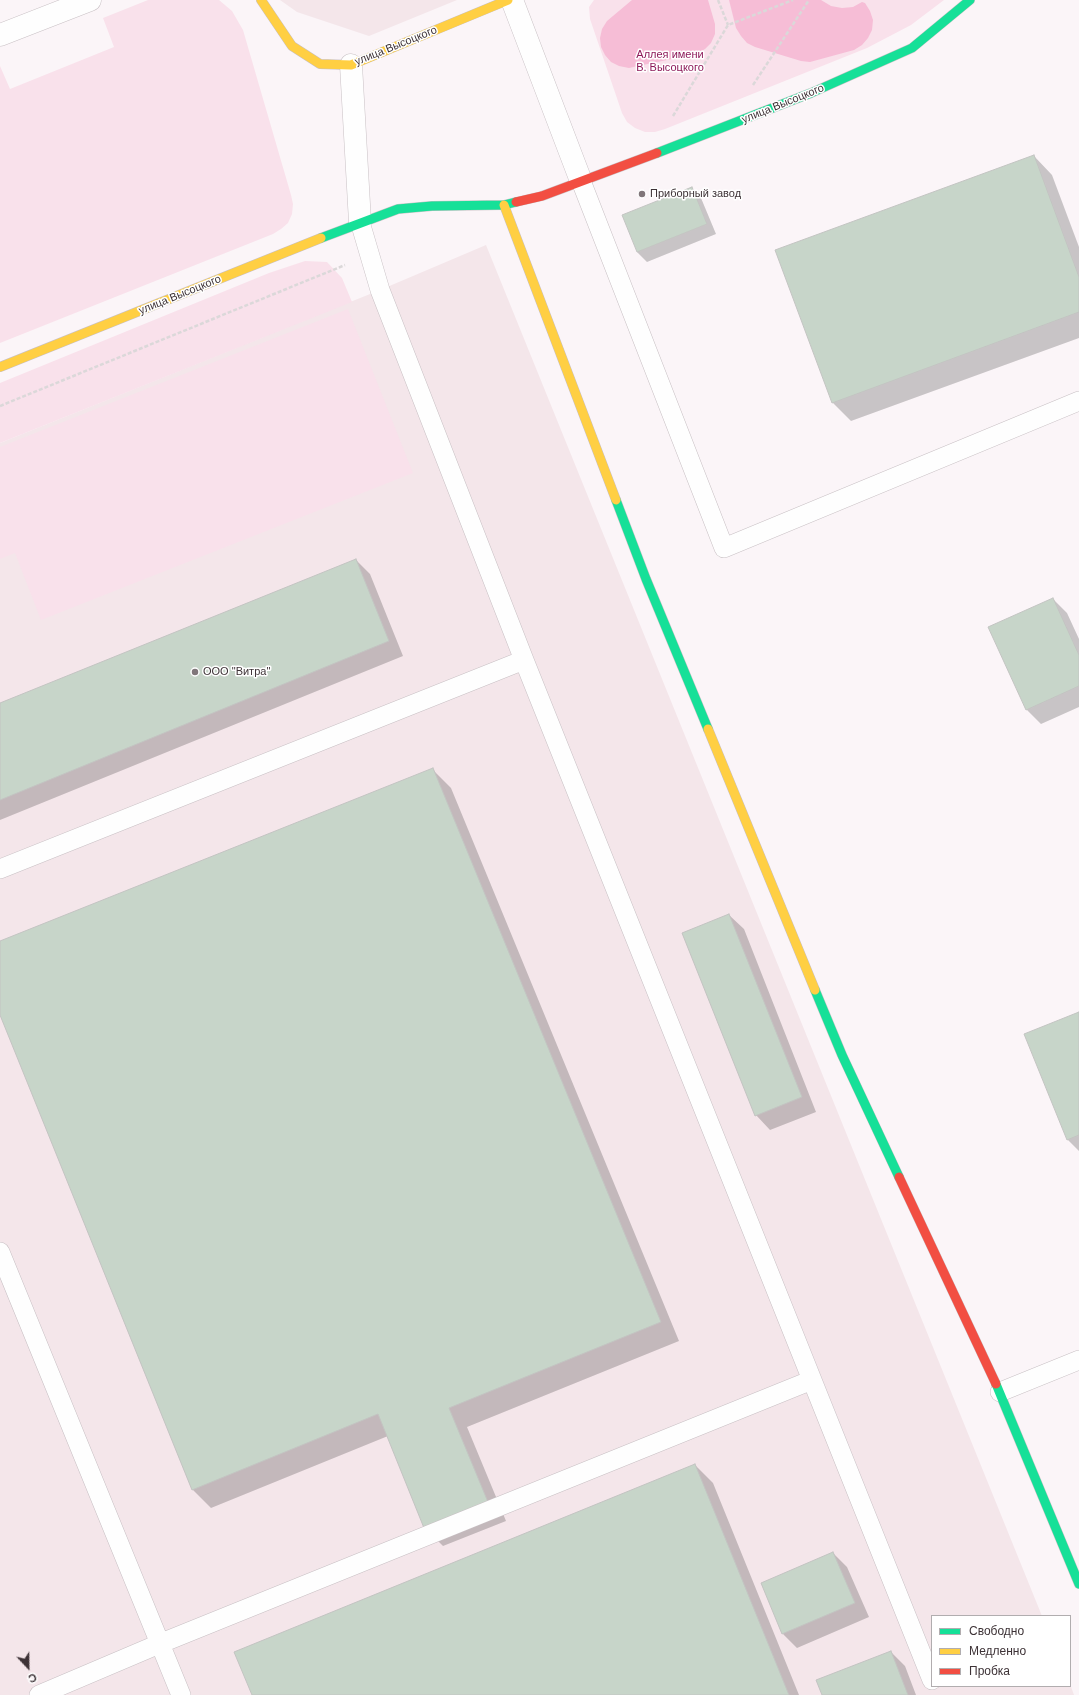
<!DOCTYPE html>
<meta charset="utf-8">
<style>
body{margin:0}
#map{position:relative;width:1079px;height:1695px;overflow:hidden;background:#fbf5f8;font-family:Arial,sans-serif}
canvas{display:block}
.legend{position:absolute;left:931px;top:1615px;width:140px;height:72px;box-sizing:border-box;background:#fff;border:1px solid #b1adaf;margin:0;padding:5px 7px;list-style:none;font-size:12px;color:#3d3236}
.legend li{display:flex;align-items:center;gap:8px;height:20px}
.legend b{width:20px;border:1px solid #b1adaf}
.north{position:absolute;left:8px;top:1647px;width:40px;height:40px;-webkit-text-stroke:3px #fff;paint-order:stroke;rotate:158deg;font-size:11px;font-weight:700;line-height:16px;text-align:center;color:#3d3236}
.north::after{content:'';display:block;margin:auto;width:14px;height:18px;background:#3d3236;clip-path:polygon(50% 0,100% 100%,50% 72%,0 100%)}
</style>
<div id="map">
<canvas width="1079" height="1695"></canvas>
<ul class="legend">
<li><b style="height:5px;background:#16e098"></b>Свободно</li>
<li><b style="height:5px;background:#ffcf43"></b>Медленно</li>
<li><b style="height:5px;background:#f24e42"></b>Пробка</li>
</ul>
<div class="north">С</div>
</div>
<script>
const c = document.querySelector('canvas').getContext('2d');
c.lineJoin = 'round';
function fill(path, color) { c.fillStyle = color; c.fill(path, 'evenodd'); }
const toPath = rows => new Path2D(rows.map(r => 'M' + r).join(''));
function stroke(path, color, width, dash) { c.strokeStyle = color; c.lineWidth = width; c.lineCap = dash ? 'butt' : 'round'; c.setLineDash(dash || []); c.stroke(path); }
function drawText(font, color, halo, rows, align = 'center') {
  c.font = font + ' Arial,sans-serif'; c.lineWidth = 3; c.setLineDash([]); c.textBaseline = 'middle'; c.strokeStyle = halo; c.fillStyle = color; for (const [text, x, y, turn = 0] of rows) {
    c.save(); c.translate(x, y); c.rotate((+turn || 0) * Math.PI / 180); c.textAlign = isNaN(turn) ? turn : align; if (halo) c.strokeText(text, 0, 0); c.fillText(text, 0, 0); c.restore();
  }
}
const built = toPath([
 [280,0,457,0,369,36,297,12],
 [486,245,1042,1616,932,1616,932,1686,1070,1686,1070,1684,1074,1695,0,1695,0,443,380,290]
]);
const green = toPath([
 [148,0,219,0,232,11,243,30,291,195,293,204,292,214,288,223,281,229,273,234,0,343,0,66,10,89,114,47,103,18],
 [594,0,944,0,911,25,867,48,665,129,655,132,645,132,635,128,627,122,622,113,590,19,589,7],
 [305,261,327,262,342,278,352,302,0,443,0,383,269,273],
 [348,309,413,473,41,620,15,553,0,559,0,447]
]);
const forest = toPath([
 [632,0,708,0,715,24,715,34,711,43,705,49,696,54,638,66,629,68,619,66,611,62,605,55,601,47,600,38,602,29,607,21],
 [729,0,821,0,831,6,842,8,853,7,862,2,865,3,870,11,873,20,872,30,868,38,862,45,854,50,810,62,801,61,755,47,747,43,741,36,736,28]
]);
const shadow = toPath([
 [1034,156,1052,175,1079,247,1079,338,851,421,833,403,776,251],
 [692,188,701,198,716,234,647,262,637,252],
 [356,560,370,574,403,656,0,820,0,704],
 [1053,599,1067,613,1079,639,1079,707,1041,724,1027,710],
 [433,770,451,788,679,1341,467,1427,506,1521,443,1546,425,1528,388,1436,211,1508,192,1489,0,1012,0,942],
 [729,915,744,929,816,1112,770,1130,756,1115],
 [1079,1013,1079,1151,1067,1139],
 [695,1465,713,1483,799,1695,253,1695],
 [833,1553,847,1567,869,1617,797,1648,783,1634],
 [891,1652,905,1666,916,1695,823,1695]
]);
const building = toPath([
 [1034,155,1079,277,1079,312,832,403,775,250,1034,155],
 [692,187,707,224,637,252,622,215,692,187],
 [356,559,389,641,0,800,0,703,356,559],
 [1053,598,1079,655,1079,686,1026,710,988,627,1053,598],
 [433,768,661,1322,449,1408,488,1502,424,1528,378,1414,192,1490,0,1015,0,941,433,768],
 [729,914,802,1097,755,1116,682,933,729,914],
 [1079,1012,1079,1135,1067,1140,1024,1034,1079,1012],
 [695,1464,789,1695,252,1695,234,1652,695,1464],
 [833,1552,855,1603,782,1634,761,1583,833,1552],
 [891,1651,908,1695,822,1695,816,1680,891,1651]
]);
const path = toPath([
 [718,0,728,25],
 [753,85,809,0],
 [673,116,728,25,793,0],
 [0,406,345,265]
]);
const lane = toPath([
 [581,181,724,548,1079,401],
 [360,222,380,290,524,660,932,1680],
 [0,869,524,660],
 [0,1252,181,1695],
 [1000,1392,1079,1360],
 [39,1695,159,1644,812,1380]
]);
const street = toPath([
 [512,0,581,181],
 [0,35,90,0],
 [351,65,360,222]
]);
const fast = toPath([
 [657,153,811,93,912,48,970,0],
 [321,238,398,209,432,206,504,205,516,202],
 [616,500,646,579,708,729],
 [815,990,842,1055,899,1177],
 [996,1384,1079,1584]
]);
const slow = toPath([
 [261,0,292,46,320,64,351,65,508,0],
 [504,205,616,500],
 [0,367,321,238],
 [708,729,815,990]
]);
const jam = toPath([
 [516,202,542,196,657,153],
 [899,1177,996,1384]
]);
const markers = [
 [642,194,4,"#80767a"],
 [195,672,4,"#80767a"]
];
const streetNames = [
 ["улица Высоцкого",396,46,-22],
 ["улица Высоцкого",783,104,-22],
 ["улица Высоцкого",180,295,-22]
];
const parkNames = [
 ["Аллея имени",670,55],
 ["В. Высоцкого",670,68]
];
const poiNames = [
 ["Приборный завод",650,194],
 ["ООО \"Витра\"",203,672]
];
fill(built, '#f4e6ea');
fill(green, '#f9e1eb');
fill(forest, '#f6bdd6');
fill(shadow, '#0003');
fill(building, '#c7d5c9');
stroke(building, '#c3c4c2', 1);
stroke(lane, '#c8c0c4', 20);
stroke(street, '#c8c0c4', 23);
stroke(fast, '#c8c0c4', 10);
stroke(slow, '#c8c0c4', 10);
stroke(jam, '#c8c0c4', 10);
stroke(path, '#dbd8d9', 2.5, [4, 2]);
stroke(lane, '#fefefe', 19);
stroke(street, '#fefefe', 22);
stroke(fast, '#16e098', 9);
stroke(slow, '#ffcf43', 9);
stroke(jam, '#f24e42', 9);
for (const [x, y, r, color] of markers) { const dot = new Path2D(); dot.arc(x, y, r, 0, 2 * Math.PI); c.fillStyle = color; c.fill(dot); stroke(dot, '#fff', 1.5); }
drawText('11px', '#3d3236', '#fff', streetNames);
drawText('11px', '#8d1a5a', '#fff', parkNames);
drawText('11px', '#3d3236', '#fff', poiNames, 'left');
</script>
